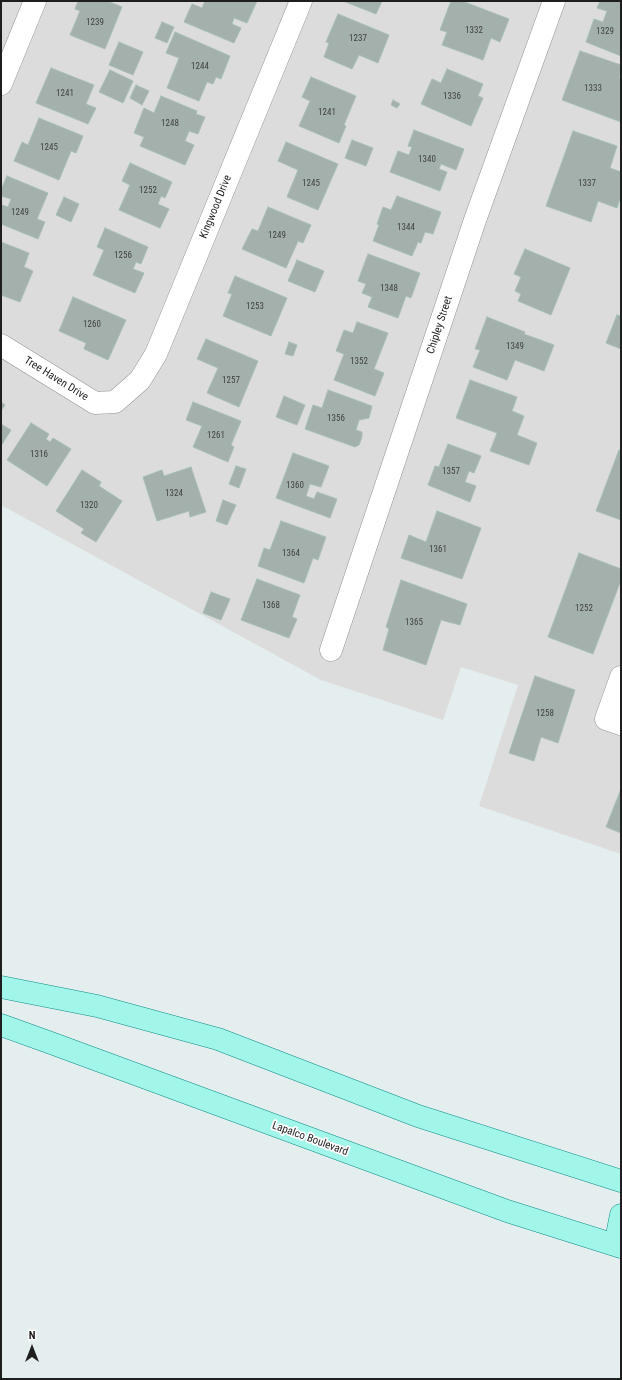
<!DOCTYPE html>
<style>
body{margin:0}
#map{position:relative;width:622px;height:1380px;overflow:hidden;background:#e4eeee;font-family:"Roboto Condensed",sans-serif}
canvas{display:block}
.frame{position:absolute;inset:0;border:2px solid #1e1e1e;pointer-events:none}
.north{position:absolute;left:12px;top:1328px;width:40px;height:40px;-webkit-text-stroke:3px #fff;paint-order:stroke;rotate:0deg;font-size:11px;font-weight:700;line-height:16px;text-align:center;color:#1e1e1e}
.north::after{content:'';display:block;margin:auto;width:14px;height:18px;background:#1e1e1e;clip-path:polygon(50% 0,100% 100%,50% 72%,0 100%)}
</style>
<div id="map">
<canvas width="622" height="1380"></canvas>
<div class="frame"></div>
<div class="north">N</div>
</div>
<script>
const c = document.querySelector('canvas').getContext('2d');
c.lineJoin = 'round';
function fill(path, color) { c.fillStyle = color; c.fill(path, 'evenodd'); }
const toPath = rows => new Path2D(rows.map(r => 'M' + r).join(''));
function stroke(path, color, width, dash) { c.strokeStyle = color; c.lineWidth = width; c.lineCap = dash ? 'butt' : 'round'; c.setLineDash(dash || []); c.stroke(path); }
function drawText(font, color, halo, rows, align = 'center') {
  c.font = font + ' "Roboto Condensed",sans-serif'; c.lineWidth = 3.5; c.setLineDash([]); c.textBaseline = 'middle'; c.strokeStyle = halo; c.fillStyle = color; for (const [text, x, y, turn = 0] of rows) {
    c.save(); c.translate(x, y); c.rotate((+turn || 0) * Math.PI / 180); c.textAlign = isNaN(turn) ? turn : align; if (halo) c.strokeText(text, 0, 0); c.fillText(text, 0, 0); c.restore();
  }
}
const residential = toPath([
 [1,1,621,1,621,854,479,806,518,685,461,667,443,720,321,680,1,505]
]);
const building = toPath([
 [78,1,107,1,122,7,105,49,70,35,80,11,75,9,78,1],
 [205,1,257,1,247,23,234,18,232,24,241,28,234,43,184,22,192,4,202,8,205,1],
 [343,1,382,1,376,14,343,1],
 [451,1,462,1,509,19,500,42,491,38,483,60,442,45,447,32,440,30,451,1],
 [600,1,621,1,621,56,586,42,594,19,603,22,607,11,597,8,600,1],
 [338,14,389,35,378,63,359,55,352,69,324,57,329,43,326,42,338,14],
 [162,22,174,27,167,43,155,38,162,22],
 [175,32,230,56,221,79,216,77,213,84,207,82,199,101,167,88,179,58,166,53,175,32],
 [119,42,143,52,133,75,109,65,119,42],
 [580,51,621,65,621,73,619,78,621,78,621,122,562,100,580,51],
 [51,68,94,85,86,104,96,108,88,124,36,103,51,68],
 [447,69,483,84,478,96,483,98,471,126,421,104,432,79,441,83,447,69],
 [110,70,133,81,123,103,99,92,110,70],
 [311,77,356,96,344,125,346,126,339,143,299,126,310,101,302,97,311,77],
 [136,85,149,91,142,105,130,98,136,85],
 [161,96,197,111,196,114,205,117,198,134,189,131,185,141,194,145,185,165,140,146,144,137,134,133,144,108,154,113,161,96],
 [393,100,400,104,397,108,391,105,393,100],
 [39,118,83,136,76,153,71,151,59,180,14,161,22,142,28,145,39,118],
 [414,130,464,149,456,170,441,164,439,169,447,172,440,191,390,172,398,151,409,155,412,147,408,146,414,130],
 [573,131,617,146,610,168,621,172,621,196,617,208,598,201,591,222,546,206,573,131],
 [352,140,373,148,366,166,345,158,352,140],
 [286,142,338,164,318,210,287,197,298,170,278,161,286,142],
 [130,163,172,182,165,198,161,196,158,204,169,209,160,228,119,210,130,185,122,181,130,163],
 [7,176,48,193,37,219,45,222,38,239,1,224,1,207,2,205,8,207,11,199,1,196,1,190,7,176],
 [397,196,441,212,433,234,425,232,421,243,418,242,412,256,373,241,379,225,377,224,383,207,391,210,397,196],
 [64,197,79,204,71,222,56,215,64,197],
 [268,207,311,225,303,243,298,241,286,268,242,249,252,229,258,231,268,207],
 [105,228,148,247,141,264,136,262,133,269,144,273,135,293,93,275,104,250,97,247,105,228],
 [1,242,29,253,24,267,33,271,20,302,1,295,1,242],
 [525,249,570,268,551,315,518,301,521,294,515,291,521,277,514,274,525,249],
 [368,254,420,273,411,298,406,296,398,318,368,307,372,297,362,293,366,284,358,281,368,254],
 [297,260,324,271,315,292,288,281,297,260],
 [235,276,287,298,271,336,223,316,232,294,228,293,235,276],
 [73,297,126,320,108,360,84,349,86,343,59,331,73,297],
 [617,315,621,316,621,349,606,343,617,315],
 [487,317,525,332,524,334,554,345,544,371,515,360,507,380,473,367,480,350,475,349,487,317],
 [357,322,388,333,374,369,384,373,375,396,334,380,344,354,336,351,344,330,353,333,357,322],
 [206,339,258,361,239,407,207,393,218,368,197,359,206,339],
 [289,342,297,345,293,356,285,354,289,342],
 [470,380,517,397,512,411,524,416,517,435,537,443,529,465,490,451,497,433,456,418,470,380],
 [328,390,372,406,369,418,359,420,356,430,362,432,362,437,359,445,355,447,305,429,313,405,322,408,328,390],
 [284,396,305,405,297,425,276,417,284,396],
 [1,402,5,405,1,411,1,402],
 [193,402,241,421,231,445,234,447,228,462,193,447,202,426,186,420,193,402],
 [31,423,49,434,46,439,50,442,53,438,71,449,47,486,7,460,31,423],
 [1,424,11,430,1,446,1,424],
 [448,444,481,456,474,473,469,471,465,482,476,486,470,502,428,485,435,466,439,467,448,444],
 [619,450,621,451,621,520,596,511,619,450],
 [293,453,329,466,321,487,310,484,306,496,314,499,317,492,337,499,330,518,276,498,293,453],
 [236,466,246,469,239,488,229,484,236,466],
 [191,467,206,512,190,517,189,511,157,521,143,477,162,470,164,476,191,467],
 [82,470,101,482,99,486,122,501,96,542,81,533,84,529,56,511,82,470],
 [223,500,236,505,227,525,216,521,223,500],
 [437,511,481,528,462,579,401,558,409,535,426,542,437,511],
 [281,521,326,537,318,560,313,558,304,583,258,566,264,548,270,550,281,521],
 [579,553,621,569,621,580,593,654,548,637,579,553],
 [257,579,300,595,292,617,297,619,289,638,241,620,257,579],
 [401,580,467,604,460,625,441,620,426,665,383,650,389,629,386,627,401,580],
 [211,592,230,599,221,620,203,613,211,592],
 [535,676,575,690,558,743,541,737,534,761,509,753,535,676],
 [621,789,621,833,606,827,621,789]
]);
const minor = toPath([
 [1,84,35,1],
 [1,345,95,403,115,402,140,380,156,354,301,1],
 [331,650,475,220,554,1],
 [621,677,606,719,621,724]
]);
const primary = toPath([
 [1,987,97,1006,218,1039,418,1116,621,1181],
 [1,1025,51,1043,507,1211,621,1247],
 [620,1246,618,1230,621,1215]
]);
const numberNames = [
 ["1239",95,23],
 ["1332",474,31],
 ["1329",605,32],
 ["1237",358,39],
 ["1244",200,67],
 ["1333",593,89],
 ["1241",65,94],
 ["1336",452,97],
 ["1241",327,113],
 ["1248",170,124],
 ["1245",49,148],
 ["1340",427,160],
 ["1245",311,184],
 ["1337",587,184],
 ["1252",148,191],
 ["1249",20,213],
 ["1344",406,228],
 ["1249",277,236],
 ["1256",123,256],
 ["1348",389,289],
 ["1253",255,307],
 ["1260",92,325],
 ["1349",515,347],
 ["1352",359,362],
 ["1257",231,381],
 ["1356",336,419],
 ["1261",216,436],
 ["1316",39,455],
 ["1357",451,472],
 ["1360",295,486],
 ["1324",174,494],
 ["1320",89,506],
 ["1361",438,550],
 ["1364",291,554],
 ["1368",271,606],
 ["1252",584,609],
 ["1365",414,623],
 ["1258",545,714]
];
const streetNames = [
 ["Kingwood Drive",216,207,-68],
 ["Chipley Street",440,325,-72],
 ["Tree Haven Drive",56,379,32],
 ["Lapalco Boulevard",310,1139,20]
];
fill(residential, '#dbdcdb');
fill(building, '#a4b0ac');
stroke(building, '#a8bfb8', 1);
stroke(minor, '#959595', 23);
stroke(primary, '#0a8d87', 23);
stroke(minor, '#fff', 22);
stroke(primary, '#a2f5e9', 22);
drawText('9px', '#404242', null, numberNames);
drawText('11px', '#1e1e1e', '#fff', streetNames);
</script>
